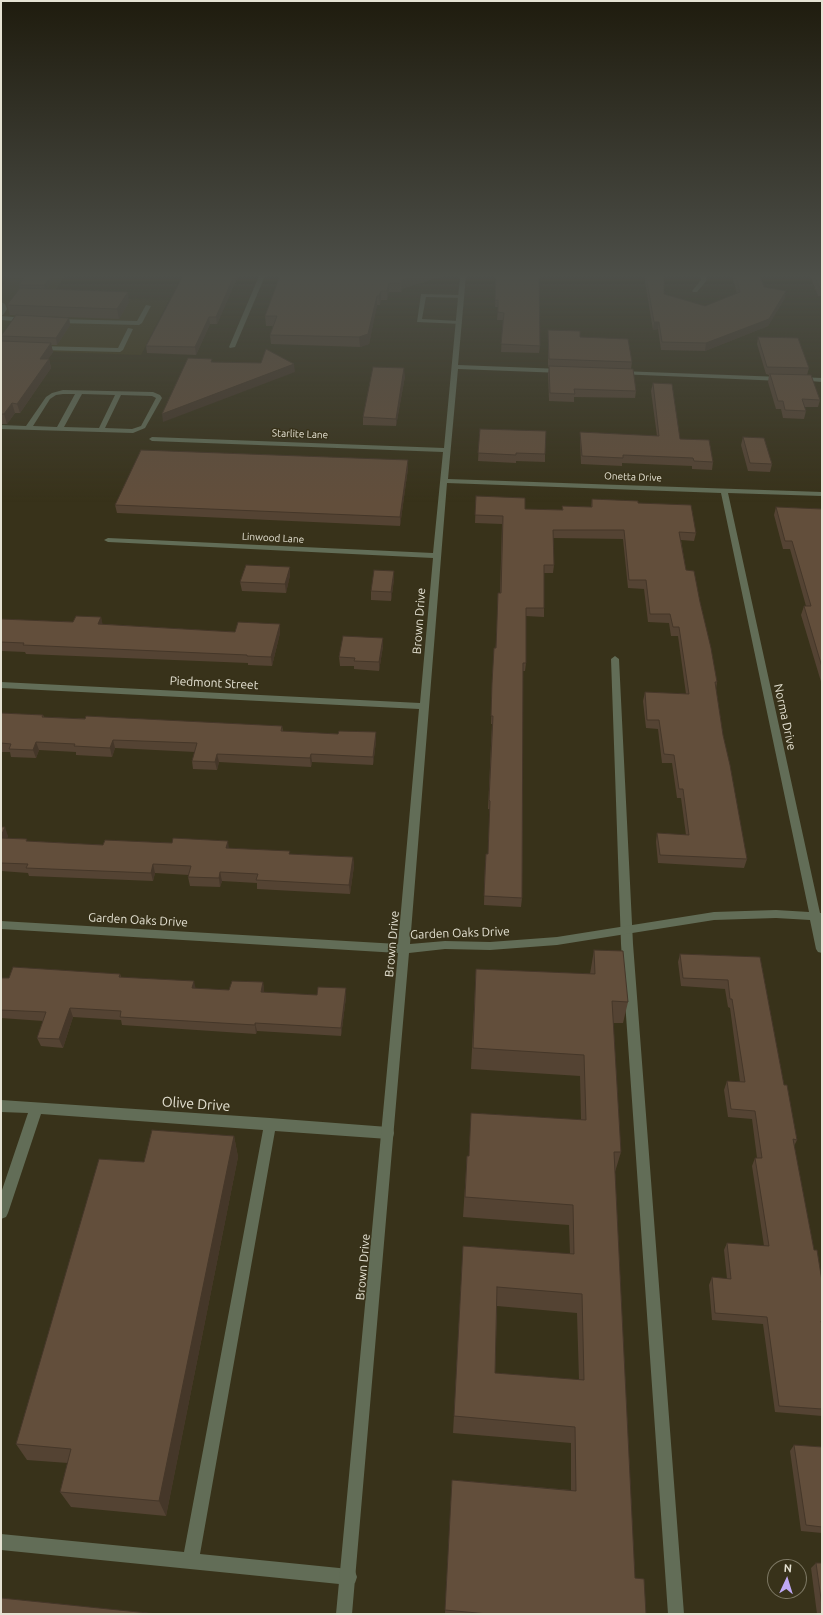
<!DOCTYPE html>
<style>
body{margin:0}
#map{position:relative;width:823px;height:1615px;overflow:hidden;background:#38321a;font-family:Ubuntu,sans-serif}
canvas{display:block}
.frame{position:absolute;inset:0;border:2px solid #e5e2d3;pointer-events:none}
.north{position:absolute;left:767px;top:1559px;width:40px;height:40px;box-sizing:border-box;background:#38321a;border:1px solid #7d7864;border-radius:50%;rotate:4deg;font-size:11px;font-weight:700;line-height:16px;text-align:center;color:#e5e2d3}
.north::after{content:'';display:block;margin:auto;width:14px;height:18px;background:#bfa9f4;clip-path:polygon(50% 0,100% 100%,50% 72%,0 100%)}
</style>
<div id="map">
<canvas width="823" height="1615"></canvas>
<div class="frame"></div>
<div class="north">N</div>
</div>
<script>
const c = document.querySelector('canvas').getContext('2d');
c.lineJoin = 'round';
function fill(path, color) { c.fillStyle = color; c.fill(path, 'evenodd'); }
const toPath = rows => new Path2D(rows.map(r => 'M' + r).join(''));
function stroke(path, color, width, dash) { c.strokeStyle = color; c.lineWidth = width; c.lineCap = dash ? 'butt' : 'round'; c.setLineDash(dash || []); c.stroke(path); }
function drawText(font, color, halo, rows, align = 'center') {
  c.font = font + ' Ubuntu,sans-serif'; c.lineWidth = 3; c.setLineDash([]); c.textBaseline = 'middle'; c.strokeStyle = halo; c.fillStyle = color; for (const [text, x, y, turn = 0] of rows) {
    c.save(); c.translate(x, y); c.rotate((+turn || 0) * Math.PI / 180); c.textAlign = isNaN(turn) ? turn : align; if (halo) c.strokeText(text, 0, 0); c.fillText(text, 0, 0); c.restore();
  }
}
const built = toPath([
 [10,276,65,276,51,297,169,300,141,355,1,350,1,288]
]);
const lane = toPath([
 [421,294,463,295,464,296,461,298,426,297,422,319,459,321,462,323,461,324,417,322,421,294],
 [1,302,5,304,7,309,3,315,1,316,1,302],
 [146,305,151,306,142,323,139,325,57,323,54,321,57,319,137,321,146,305],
 [1,316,25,318,28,320,25,322,1,320,1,316],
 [128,328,133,329,123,350,120,352,39,350,36,348,39,346,118,348,128,328],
 [63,390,153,392,160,395,162,398,145,428,133,433,1,429,1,425,26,426,46,397,52,393,63,390],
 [63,394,75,394,57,427,33,426,50,399,56,395,63,394],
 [82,394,115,395,99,428,64,427,82,394],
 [121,395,152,396,156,398,141,426,132,429,105,428,121,395],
 [615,656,619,659,633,944,684,1614,668,1614,621,944,611,659,615,656],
 [1,1100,270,1118,388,1127,393,1129,394,1133,393,1137,388,1139,275,1131,200,1554,349,1569,355,1571,357,1577,355,1583,349,1585,1,1550,1,1534,184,1552,263,1130,41,1114,8,1213,6,1217,1,1219,1,1193,28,1113,1,1112,1,1100]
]);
const street = toPath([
 [259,276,265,276,235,347,230,348,229,347,259,276],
 [460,276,466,276,458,365,562,369,565,371,562,373,458,369,448,479,822,492,822,496,728,493,820,913,822,913,822,953,818,952,816,949,810,920,776,918,714,920,557,945,490,950,445,949,409,953,352,1614,336,1614,398,953,1,929,1,921,398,944,419,709,1,688,1,682,420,703,433,558,108,542,104,540,108,538,433,553,443,452,152,441,149,439,152,437,444,448,460,276],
 [447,483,721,493,809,912,776,910,714,912,557,937,490,942,445,941,410,944,447,483],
 [700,276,706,276,707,280,697,292,693,292,692,291,701,280,700,276],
 [620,371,782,377,785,379,782,381,618,374,617,373,620,371],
 [800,377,822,378,822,382,798,380,798,378,800,377]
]);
const wall = toPath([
 [25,276,56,276,47,289,129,302,119,319,10,315,7,305,20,289,19,285],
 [183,276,238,276,217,324,210,324,196,355,147,353,146,346],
 [280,276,443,276,402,289,401,292,389,292,387,300,381,300,380,305,377,305,369,344,360,347,271,344,270,335,273,326,266,326,265,316],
 [496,276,540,346,539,353,501,352,503,320,497,320,498,307,495,307],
 [644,276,664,276,664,294,705,306,737,294,732,276,760,276,764,287,785,298,768,326,705,351,661,350,658,329,653,330],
 [810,276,822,276,822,296,818,296],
 [69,318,70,325,57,345,51,345,53,352,48,359,49,359,51,368,20,413,15,413,7,424,1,424,1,341,2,341,1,336],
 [548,330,580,337,632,362,631,369,636,391,635,398,574,397,574,402,549,401,548,374,549,367,548,367],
 [758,337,809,368,807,375,820,400,818,407,804,407,806,411,804,419,783,418,781,409,776,409,768,382,769,375,766,374,757,344],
 [405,376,396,426,363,425,363,417],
 [653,383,680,439,713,462,712,470,692,469,692,466,622,463,622,466,581,464,580,440,580,432,657,436,651,391],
 [480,429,545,454,545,462,516,461,516,463,478,461],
 [743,437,772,464,770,472,748,471,741,445],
 [408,468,400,526,117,513,115,505],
 [476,496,525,509,562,510,562,506,591,507,592,499,638,503,696,533,694,541,681,540,686,570,700,602,717,682,716,689,723,735,747,859,744,868,658,863,656,842,657,833,686,835,681,798,677,798,672,763,662,763,658,729,646,728,643,701,645,692,686,694,678,636,671,636,669,623,648,622,644,589,628,588,623,539,553,538,554,565,553,573,544,573,544,617,526,616,526,663,525,671,523,671,522,898,521,907,484,905,485,863,488,854,490,809,488,809,492,724,491,724,492,692,500,593,502,524,475,523],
 [776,507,822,509,822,685,801,615,804,606,806,606,790,549,783,549,774,515],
 [290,575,286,593,242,591,240,582],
 [394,579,391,601,371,600,371,591],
 [101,617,102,624,235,632,280,624,280,633,272,666,248,665,248,663,26,654,25,652,1,651,1,619,73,622],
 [383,646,379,671,354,669,354,666,340,666,339,657],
 [1,713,43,715,44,717,282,726,283,731,338,734,376,732,376,741,373,765,312,762,311,767,219,762,217,770,193,769,192,761,195,752,115,748,112,757,76,755,76,752,39,750,36,758,11,757,10,752,1,752],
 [1,827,8,836,7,838,27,839,27,841,103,845,229,848,290,854,353,857,354,866,350,894,257,889,257,883,222,881,220,887,190,886,188,877,189,875,155,873,153,881,29,876,28,873,1,871],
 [594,950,628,1002,623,1023,613,1023,621,1152,615,1172,635,1578,646,1614,445,1614,452,1480,571,1490,571,1443,453,1433,463,1246,570,1254,569,1225,463,1217,467,1156,469,1156,471,1113,581,1120,580,1076,471,1069,476,969,590,974],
 [497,1306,577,1313,579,1380,495,1373],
 [680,954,760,957,784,1085,797,1140,794,1146,814,1250,822,1281,822,1416,775,1412,763,1324,712,1320,709,1285,712,1277,727,1279,724,1250,727,1243,764,1246,752,1166,755,1158,757,1158,752,1119,728,1117,724,1090,727,1081,740,1082,730,1008,728,1007,725,989,681,986,678,962],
 [120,974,121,977,196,988,229,990,263,982,264,992,346,997,341,1036,257,1031,256,1034,122,1025,121,1020,73,1017,63,1048,41,1046,37,1038,43,1021,1,1018,1,978,9,978],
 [234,1136,238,1157,166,1516,71,1507,60,1492,68,1463,27,1460,16,1444,144,1162],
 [794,1445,822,1447,822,1533,801,1531,790,1451],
 [816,1563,822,1563,822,1614,817,1614,811,1568]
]);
const shadedWall = toPath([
 [51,276,56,276,45,291,44,285],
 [234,276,238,276,217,324,216,317],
 [414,276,443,276,402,289,401,292,402,280],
 [389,283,389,292,387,300,387,291],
 [381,291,381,300,380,305,379,296],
 [786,291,785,298,768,326,705,351,706,343],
 [128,292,129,302,119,319,117,309],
 [377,296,377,305,369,344,360,347,359,337],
 [209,317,210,324,196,355,195,347],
 [69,318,70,325,57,345,56,338],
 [654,322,659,322,658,329,653,330],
 [51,343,53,352,42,368,40,359],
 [49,359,51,368,20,413,17,404],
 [294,364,295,372,163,422,162,414],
 [404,368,405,376,396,426,396,419],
 [12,403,15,413,7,424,4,414],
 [408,460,408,468,400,526,400,517],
 [290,567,290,575,286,593,285,584],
 [394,571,394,579,391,601,391,592],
 [101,617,103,626,98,624],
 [280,624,280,633,272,666,271,657],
 [383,638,383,646,379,671,379,662],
 [376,732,376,741,373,765,373,757],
 [113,740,115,748,112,757,110,748],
 [36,742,39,750,36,758,33,750],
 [217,754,219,762,217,770,215,762],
 [311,754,312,762,311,767,310,758],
 [5,827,8,836,4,846,1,839,1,836],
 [228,841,229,849,226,848],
 [353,857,354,866,350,894,349,885],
 [153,864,155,873,153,881,151,873],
 [220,872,222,881,220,887,219,878],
 [194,981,196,990,192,988],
 [263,982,264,991,263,1000,261,992],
 [346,988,346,997,341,1036,341,1028],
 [70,1008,73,1017,63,1048,59,1039],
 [255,1023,257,1031,256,1034,255,1025],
 [234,1136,238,1157,166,1516,159,1501]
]);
const building = toPath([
 [25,276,51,276,44,285,19,285,25,276],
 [183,276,234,276,216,317,209,317,195,347,146,346,183,276],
 [280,276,414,276,402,280,401,283,389,283,387,291,381,291,379,296,377,296,368,334,359,337,270,335,277,316,265,316,280,276],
 [496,276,539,276,540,346,501,344,504,313,498,312,498,300,495,300,496,276],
 [646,276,664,276,664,294,705,306,740,292,736,276,760,276,764,287,786,291,769,319,706,343,662,342,659,322,654,322,646,276],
 [814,276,822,276,822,289,820,288,814,276],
 [20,288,128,292,117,309,7,305,20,288],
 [16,315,69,318,56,338,1,336,16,315],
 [548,330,580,331,580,337,628,339,632,362,549,359,548,330],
 [758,337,798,338,809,368,767,367,758,337],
 [1,341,51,343,40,359,49,359,17,404,12,403,4,414,1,414,1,341],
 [266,349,294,364,162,414,188,358,212,359,211,362,261,363,266,349],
 [549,366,633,369,636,391,574,389,575,394,550,393,549,366],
 [373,367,404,368,396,419,363,417,373,367],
 [770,374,811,375,820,400,802,399,806,411,785,410,783,401,778,401,770,374],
 [653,383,672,384,680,439,709,440,713,462,694,461,693,458,623,455,623,458,582,456,580,432,659,436,653,383],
 [480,429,546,431,545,454,516,453,516,455,478,453,480,429],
 [743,437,764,438,772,464,750,463,743,437],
 [141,450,408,460,400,517,115,505,141,450],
 [476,496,525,498,525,509,563,510,562,506,592,507,592,499,638,501,638,503,691,505,696,533,679,532,686,570,694,571,700,602,711,648,717,682,715,682,723,735,730,765,747,859,660,855,657,833,689,835,683,789,679,789,674,755,664,754,659,720,647,720,645,692,689,694,679,627,673,627,670,614,650,614,646,580,629,580,624,530,553,530,554,565,544,565,544,608,526,608,526,663,523,663,522,898,484,896,486,854,488,854,490,801,489,800,493,716,491,716,492,683,494,648,496,648,498,593,501,593,503,516,475,515,476,496],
 [776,507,822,509,822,667,804,606,811,606,792,541,785,541,776,507],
 [246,565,290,567,285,584,240,582,246,565],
 [374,570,394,571,391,592,371,591,374,570],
 [76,616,101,617,98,624,235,632,238,622,280,624,271,657,247,656,247,655,23,645,24,643,1,642,1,619,73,622,76,616],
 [343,636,383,638,379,662,354,661,355,658,339,657,343,636],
 [1,713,43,715,42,717,85,719,86,716,282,726,281,731,338,734,339,731,376,732,373,757,311,754,310,758,217,754,215,762,192,761,197,743,113,740,110,748,74,746,75,744,36,742,33,750,9,749,11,744,1,743,1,713],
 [1,827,5,827,1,836,1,827],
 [1,838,27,839,26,841,103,845,105,840,172,843,173,838,228,841,226,848,290,851,289,854,353,857,349,885,256,880,258,874,220,872,219,878,188,877,191,866,153,864,151,873,26,868,28,864,1,863,1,838],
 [594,950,623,951,628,1002,612,1001,621,1152,614,1152,635,1578,644,1579,646,1614,488,1614,445,1610,452,1480,576,1491,575,1427,454,1416,463,1246,574,1254,573,1205,465,1197,467,1156,469,1156,471,1113,586,1120,584,1055,473,1048,476,969,595,974,594,950],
 [497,1287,582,1294,584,1380,495,1373,497,1287],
 [680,954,760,957,784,1085,787,1085,797,1140,793,1139,814,1250,817,1250,822,1281,822,1321,821,1321,822,1325,822,1409,779,1406,767,1317,715,1313,712,1277,731,1279,727,1243,769,1246,755,1158,762,1158,755,1111,731,1109,727,1081,745,1082,732,999,730,999,728,980,683,978,680,954],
 [13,967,120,974,119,977,194,981,192,988,229,990,232,981,263,982,261,992,317,995,318,987,346,988,341,1028,255,1023,255,1025,120,1017,121,1011,70,1008,59,1039,37,1038,46,1012,1,1010,1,978,9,978,13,967],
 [152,1130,234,1136,159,1501,60,1492,71,1449,16,1444,99,1159,144,1162,152,1130],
 [794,1445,822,1447,822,1527,806,1525,794,1445],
 [816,1563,822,1563,822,1606,816,1563],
 [1,1598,158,1614,1,1614,1,1598]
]);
const farStreetnames = [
 ["Starlite Lane",300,434,2],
 ["Onetta Drive",633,477,2],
 ["Linwood Lane",273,538,3]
];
const streetNames = [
 ["Brown Drive",419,621,-86],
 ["Piedmont Street",214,683,3],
 ["Norma Drive",785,717,78],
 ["Garden Oaks Drive",138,920,3],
 ["Garden Oaks Drive",460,933,-2],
 ["Brown Drive",392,944,-85],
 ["Brown Drive",363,1267,-85]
];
const nearStreetnames = [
 ["Olive Drive",196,1104,4]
];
fill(built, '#413a19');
fill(lane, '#626d57');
fill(street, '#626d57');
fill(wall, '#544333');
fill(shadedWall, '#453729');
fill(building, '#624e3b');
stroke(building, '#453729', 1);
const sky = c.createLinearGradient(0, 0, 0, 502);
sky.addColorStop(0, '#1f1c0e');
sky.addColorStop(0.55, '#4d4f49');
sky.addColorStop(1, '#4d4f4900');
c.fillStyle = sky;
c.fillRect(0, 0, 823, 502);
drawText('10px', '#e5e2d3', '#38321a', farStreetnames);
drawText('12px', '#e5e2d3', '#38321a', streetNames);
drawText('14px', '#e5e2d3', '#38321a', nearStreetnames);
</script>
